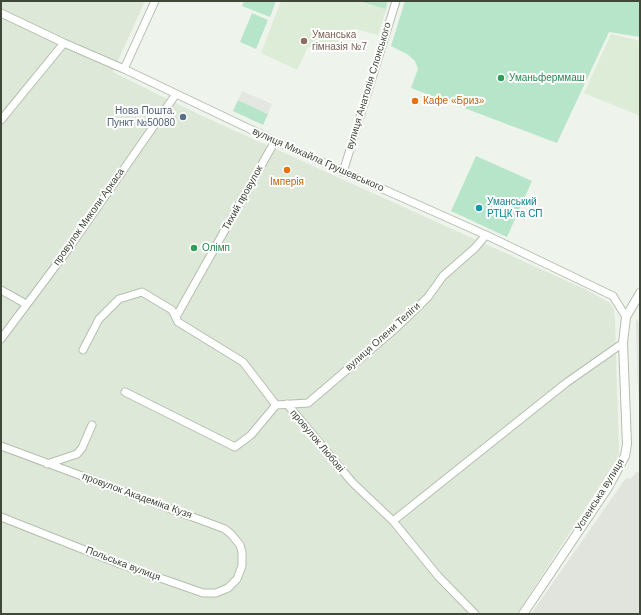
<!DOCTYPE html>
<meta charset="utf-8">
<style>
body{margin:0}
#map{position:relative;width:641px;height:615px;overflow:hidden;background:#eef4eb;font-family:Helvetica,sans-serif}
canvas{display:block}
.frame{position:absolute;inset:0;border:2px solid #3f4839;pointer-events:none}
</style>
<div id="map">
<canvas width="641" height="615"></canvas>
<div class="frame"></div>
</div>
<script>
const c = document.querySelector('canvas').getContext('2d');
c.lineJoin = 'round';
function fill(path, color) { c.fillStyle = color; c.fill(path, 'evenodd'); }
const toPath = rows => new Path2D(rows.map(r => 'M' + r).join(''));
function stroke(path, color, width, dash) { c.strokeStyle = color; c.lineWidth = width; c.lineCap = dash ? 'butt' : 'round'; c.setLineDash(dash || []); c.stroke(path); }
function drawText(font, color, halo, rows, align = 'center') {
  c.font = font + ' Helvetica,sans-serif'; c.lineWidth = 4; c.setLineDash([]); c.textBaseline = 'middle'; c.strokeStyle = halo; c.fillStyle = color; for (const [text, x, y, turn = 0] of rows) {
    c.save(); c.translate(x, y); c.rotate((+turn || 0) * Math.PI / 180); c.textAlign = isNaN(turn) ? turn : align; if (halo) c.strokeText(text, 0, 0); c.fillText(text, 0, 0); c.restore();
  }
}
const residential = toPath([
 [1,1,145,1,113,72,198,114,587,290,610,303,614,309,615,320,619,454,616,461,517,614,1,614]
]);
const industrial = toPath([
 [636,319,640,324,640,417,637,370],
 [637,471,640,475,640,614,531,614,626,478,631,479]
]);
const education = toPath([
 [281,1,389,1,378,35,355,29,349,30,346,34,339,52,308,47,297,70,261,53],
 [611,34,640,41,640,116,584,93]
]);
const green = toPath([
 [244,1,276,1,270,17,242,6],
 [360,1,387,1,385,9],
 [405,1,640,1,640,37,609,32,557,143,411,88,418,69,415,61,407,54,391,46],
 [252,13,268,20,256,49,240,42],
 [238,100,268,114,263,125,233,111],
 [476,156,532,181,507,237,451,211]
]);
const parking = toPath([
 [242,91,272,104,268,114,238,100]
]);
const minor = toPath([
 [1,13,64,43,124,69,275,141,486,235,613,296,626,317],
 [124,69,155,1],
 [1,120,64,43],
 [343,172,396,1],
 [1,290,26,304],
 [176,317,275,141],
 [1,339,69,248,176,94],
 [83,350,99,319,119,299,142,292,172,310,178,322,243,362,276,405,308,403,396,328,428,297,443,276,475,248,486,235],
 [125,392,235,447,251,435,276,405],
 [287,404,352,482,393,521,566,383,623,343],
 [1,446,225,529,231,534,240,545,242,552,242,566,237,579,228,588,216,593,203,593,120,564,1,517],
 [47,464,77,454,82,448,92,425],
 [393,521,438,576,475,614]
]);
const tertiary = toPath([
 [523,614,607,489,625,456,627,444,623,343,626,317,640,293]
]);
const markers = [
 [304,41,4,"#8d6e63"],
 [501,78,4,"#2e9e5b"],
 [415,101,4,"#e8710a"],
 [183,117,4,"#5c6f8a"],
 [287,170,4,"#e8710a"],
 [479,208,4,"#0f9aa8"],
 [194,248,4,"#2e9e5b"]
];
const educationNames = [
 ["Уманська",312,35],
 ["гімназія №7",312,47]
];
const leisureNames = [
 ["Уманьферммаш",509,78],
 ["Олімп",202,248]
];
const streetNames = [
 ["вулиця Анатолія Слонського",369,86,-73],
 ["вулиця Михайла Грушевського",318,160,24],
 ["Тихий провулок",243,198,-61],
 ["провулок Миколи Аркаса",89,217,-55],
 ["вулиця Олени Теліги",383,337,-42],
 ["провулок Любові",317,441,50],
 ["Успенська вулиця",600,495,-58],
 ["провулок Академіка Кузя",137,496,20],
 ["Польська вулиця",123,564,21]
];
const foodNames = [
 ["Кафе «Бриз»",423,101],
 ["Імперія",287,182,"center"]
];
const serviceNames = [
 ["Нова Пошта.",175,111],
 ["Пункт №50080",175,123]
];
const cultureNames = [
 ["Уманський",487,202],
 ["РТЦК та СП",487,214]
];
fill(residential, '#dee8d9');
fill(industrial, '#e0e4dc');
fill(education, '#ddecd6');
fill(green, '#b7e5ca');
fill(parking, '#e4e6e2');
stroke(minor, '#b4bfae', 9);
stroke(tertiary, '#b4bfae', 10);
stroke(minor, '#fff', 7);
stroke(tertiary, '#fff', 8);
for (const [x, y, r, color] of markers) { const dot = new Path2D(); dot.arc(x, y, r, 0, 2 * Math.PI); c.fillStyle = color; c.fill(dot); stroke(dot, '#fff', 1.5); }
drawText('10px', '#785e54', '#fff', educationNames, 'left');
drawText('10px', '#27864d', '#fff', leisureNames, 'left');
drawText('10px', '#3f4839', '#fff', streetNames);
drawText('10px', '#c56008', '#fff', foodNames, 'left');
drawText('10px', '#4e5e75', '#fff', serviceNames, 'right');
drawText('10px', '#0d838f', '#fff', cultureNames, 'left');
</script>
